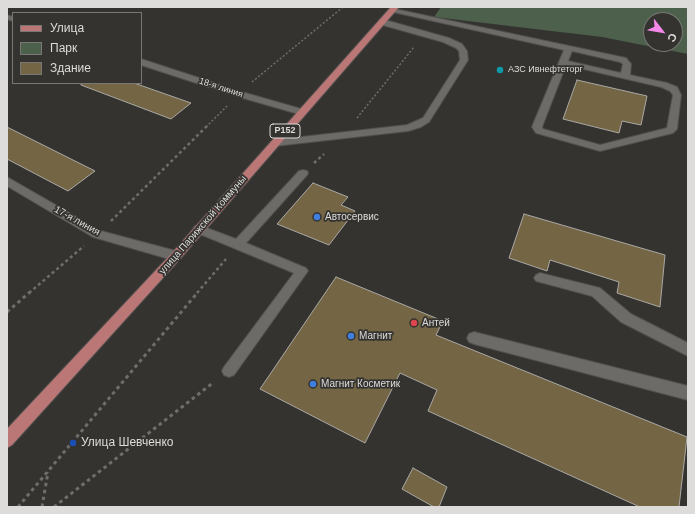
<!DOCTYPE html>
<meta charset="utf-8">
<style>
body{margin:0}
#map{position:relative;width:695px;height:514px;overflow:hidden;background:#343330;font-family:Arial,sans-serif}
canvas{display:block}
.frame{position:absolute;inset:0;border:8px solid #dddcda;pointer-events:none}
.legend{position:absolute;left:12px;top:12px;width:130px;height:72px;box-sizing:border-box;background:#343330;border:1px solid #787774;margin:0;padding:5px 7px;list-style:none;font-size:12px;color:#dddcda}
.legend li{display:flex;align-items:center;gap:8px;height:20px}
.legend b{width:20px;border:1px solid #787774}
.north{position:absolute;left:643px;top:12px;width:40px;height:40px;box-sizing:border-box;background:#343330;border:1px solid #787774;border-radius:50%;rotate:121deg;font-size:11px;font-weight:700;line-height:16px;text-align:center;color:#dddcda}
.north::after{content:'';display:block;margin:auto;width:14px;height:18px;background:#f788eb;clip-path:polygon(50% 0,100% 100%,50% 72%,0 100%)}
</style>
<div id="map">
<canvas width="695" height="514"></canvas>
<div class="frame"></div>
<ul class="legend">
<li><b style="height:5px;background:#bb7776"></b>Улица</li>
<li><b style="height:11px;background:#4c604b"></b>Парк</li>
<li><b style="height:11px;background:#746545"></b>Здание</li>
</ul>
<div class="north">С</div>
</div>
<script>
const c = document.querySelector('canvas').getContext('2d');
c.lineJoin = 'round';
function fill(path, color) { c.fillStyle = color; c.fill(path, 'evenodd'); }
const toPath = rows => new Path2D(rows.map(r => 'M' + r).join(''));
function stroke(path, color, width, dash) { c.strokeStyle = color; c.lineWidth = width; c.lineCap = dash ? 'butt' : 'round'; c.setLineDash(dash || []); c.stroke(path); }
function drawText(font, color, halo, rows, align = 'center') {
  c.font = font + ' Arial,sans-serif'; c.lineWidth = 3.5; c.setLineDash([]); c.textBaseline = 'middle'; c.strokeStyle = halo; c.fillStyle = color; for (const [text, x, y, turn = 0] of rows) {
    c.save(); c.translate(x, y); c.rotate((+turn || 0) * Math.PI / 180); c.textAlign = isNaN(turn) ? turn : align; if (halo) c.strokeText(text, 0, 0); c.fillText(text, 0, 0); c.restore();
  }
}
const green = toPath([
 [441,7,688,7,688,54,602,37,434,17],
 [651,20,675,20,675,44,651,44]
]);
const building = toPath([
 [577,80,647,96,641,125,622,121,619,133,563,119,577,80],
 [81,83,134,83,191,103,171,119,81,85,81,83],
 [7,127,95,171,68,191,7,159,7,127],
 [313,183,348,197,341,205,355,211,329,245,277,224,313,183],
 [524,214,665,255,660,307,617,293,619,282,550,260,547,271,509,258,524,214],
 [336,277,443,321,436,335,687,437,679,507,640,507,428,411,437,390,400,373,365,443,260,389,336,277],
 [413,468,447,487,439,507,434,507,402,489,413,468]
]);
const pathFar2 = toPath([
 [252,82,343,7],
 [357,118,414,47],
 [206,127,227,106]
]);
const pathFar1 = toPath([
 [314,163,324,154],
 [111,221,207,126],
 [29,293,84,246],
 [197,293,226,259]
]);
const path = toPath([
 [7,312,30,292],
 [18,507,198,292],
 [42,507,48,472],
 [54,507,214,382]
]);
const minor = toPath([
 [390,8,626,58,631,64,630,75,667,83,677,87,681,95,677,129,673,133,600,151,536,133,532,127,564,50,393,12,390,12,390,8],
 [572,51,620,62,623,64,621,73,568,61,572,51],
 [566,65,661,87,670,91,673,95,667,128,600,145,543,129,542,127,566,65],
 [7,15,13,17,13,21,7,19,7,15],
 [379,20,385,20,449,38,462,44,467,51,468,60,429,122,421,127,408,131,275,146,272,145,270,143,272,141,275,140,407,125,423,118,460,60,459,51,456,48,443,42,379,24,379,20],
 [141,59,242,92,305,110,307,112,302,115,236,96,141,65,141,59],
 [303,170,307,171,308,173,307,175,246,243,306,268,308,271,234,375,229,377,224,375,222,371,224,367,294,273,195,232,193,229,195,226,199,225,236,239,299,171,303,170],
 [7,177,101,231,176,251,180,253,182,256,180,259,176,261,93,237,7,186,7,177],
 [540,273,600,288,631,314,688,343,688,356,621,322,592,296,536,281,534,278,536,275,540,273],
 [474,332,688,386,688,400,474,344,469,342,467,338,469,334,474,332]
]);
const major = toPath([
 [391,7,399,7,180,259,12,445,7,448,7,429,172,253,391,7]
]);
const markers = [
 [500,70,4,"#0f9aa8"],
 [317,217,4,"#3f7fe0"],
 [414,323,4,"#e0444e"],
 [351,336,4,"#3f7fe0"],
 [313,384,4,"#3f7fe0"],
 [73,443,4,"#1a4fb4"]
];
const farPoinames = [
 ["АЗС Ивнефтеторг",508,70]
];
const farStreetnames = [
 ["18-я линия",221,88,18]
];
const shields = [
 [285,131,30]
];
const shieldNames = [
 ["Р152",285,131]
];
const poiNames = [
 ["Автосервис",325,217],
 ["Антей",422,323],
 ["Магнит",359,336],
 ["Магнит Косметик",321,384]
];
const streetNames = [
 ["17-я линия",77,221,29],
 ["улица Парижской Коммуны",203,225,-49]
];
const nearPoinames = [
 ["Улица Шевченко",81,443]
];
fill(green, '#4c604b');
fill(building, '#746545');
stroke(building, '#aaa9a6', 1);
stroke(minor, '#51504e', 2);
stroke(major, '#51504e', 2);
stroke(pathFar2, '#6f6e6b', 1.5, [2, 2]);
stroke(pathFar1, '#6f6e6b', 2.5, [3, 3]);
stroke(path, '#6f6e6b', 3, [3.5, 3.5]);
fill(minor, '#6c6b68');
fill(major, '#bb7776');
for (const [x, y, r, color] of markers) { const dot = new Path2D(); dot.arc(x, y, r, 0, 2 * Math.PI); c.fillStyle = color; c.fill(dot); stroke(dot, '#343330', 1.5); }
drawText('9px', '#dddcda', '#343330', farPoinames, 'left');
drawText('9px', '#dddcda', '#343330', farStreetnames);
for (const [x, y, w] of shields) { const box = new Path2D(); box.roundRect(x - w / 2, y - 7, w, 14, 3); c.fillStyle = '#343330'; c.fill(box); stroke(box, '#dddcda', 1); }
drawText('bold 9px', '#dddcda', null, shieldNames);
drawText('10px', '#dddcda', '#343330', poiNames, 'left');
drawText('10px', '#dddcda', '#343330', streetNames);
drawText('12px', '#dddcda', '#343330', nearPoinames, 'left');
</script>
